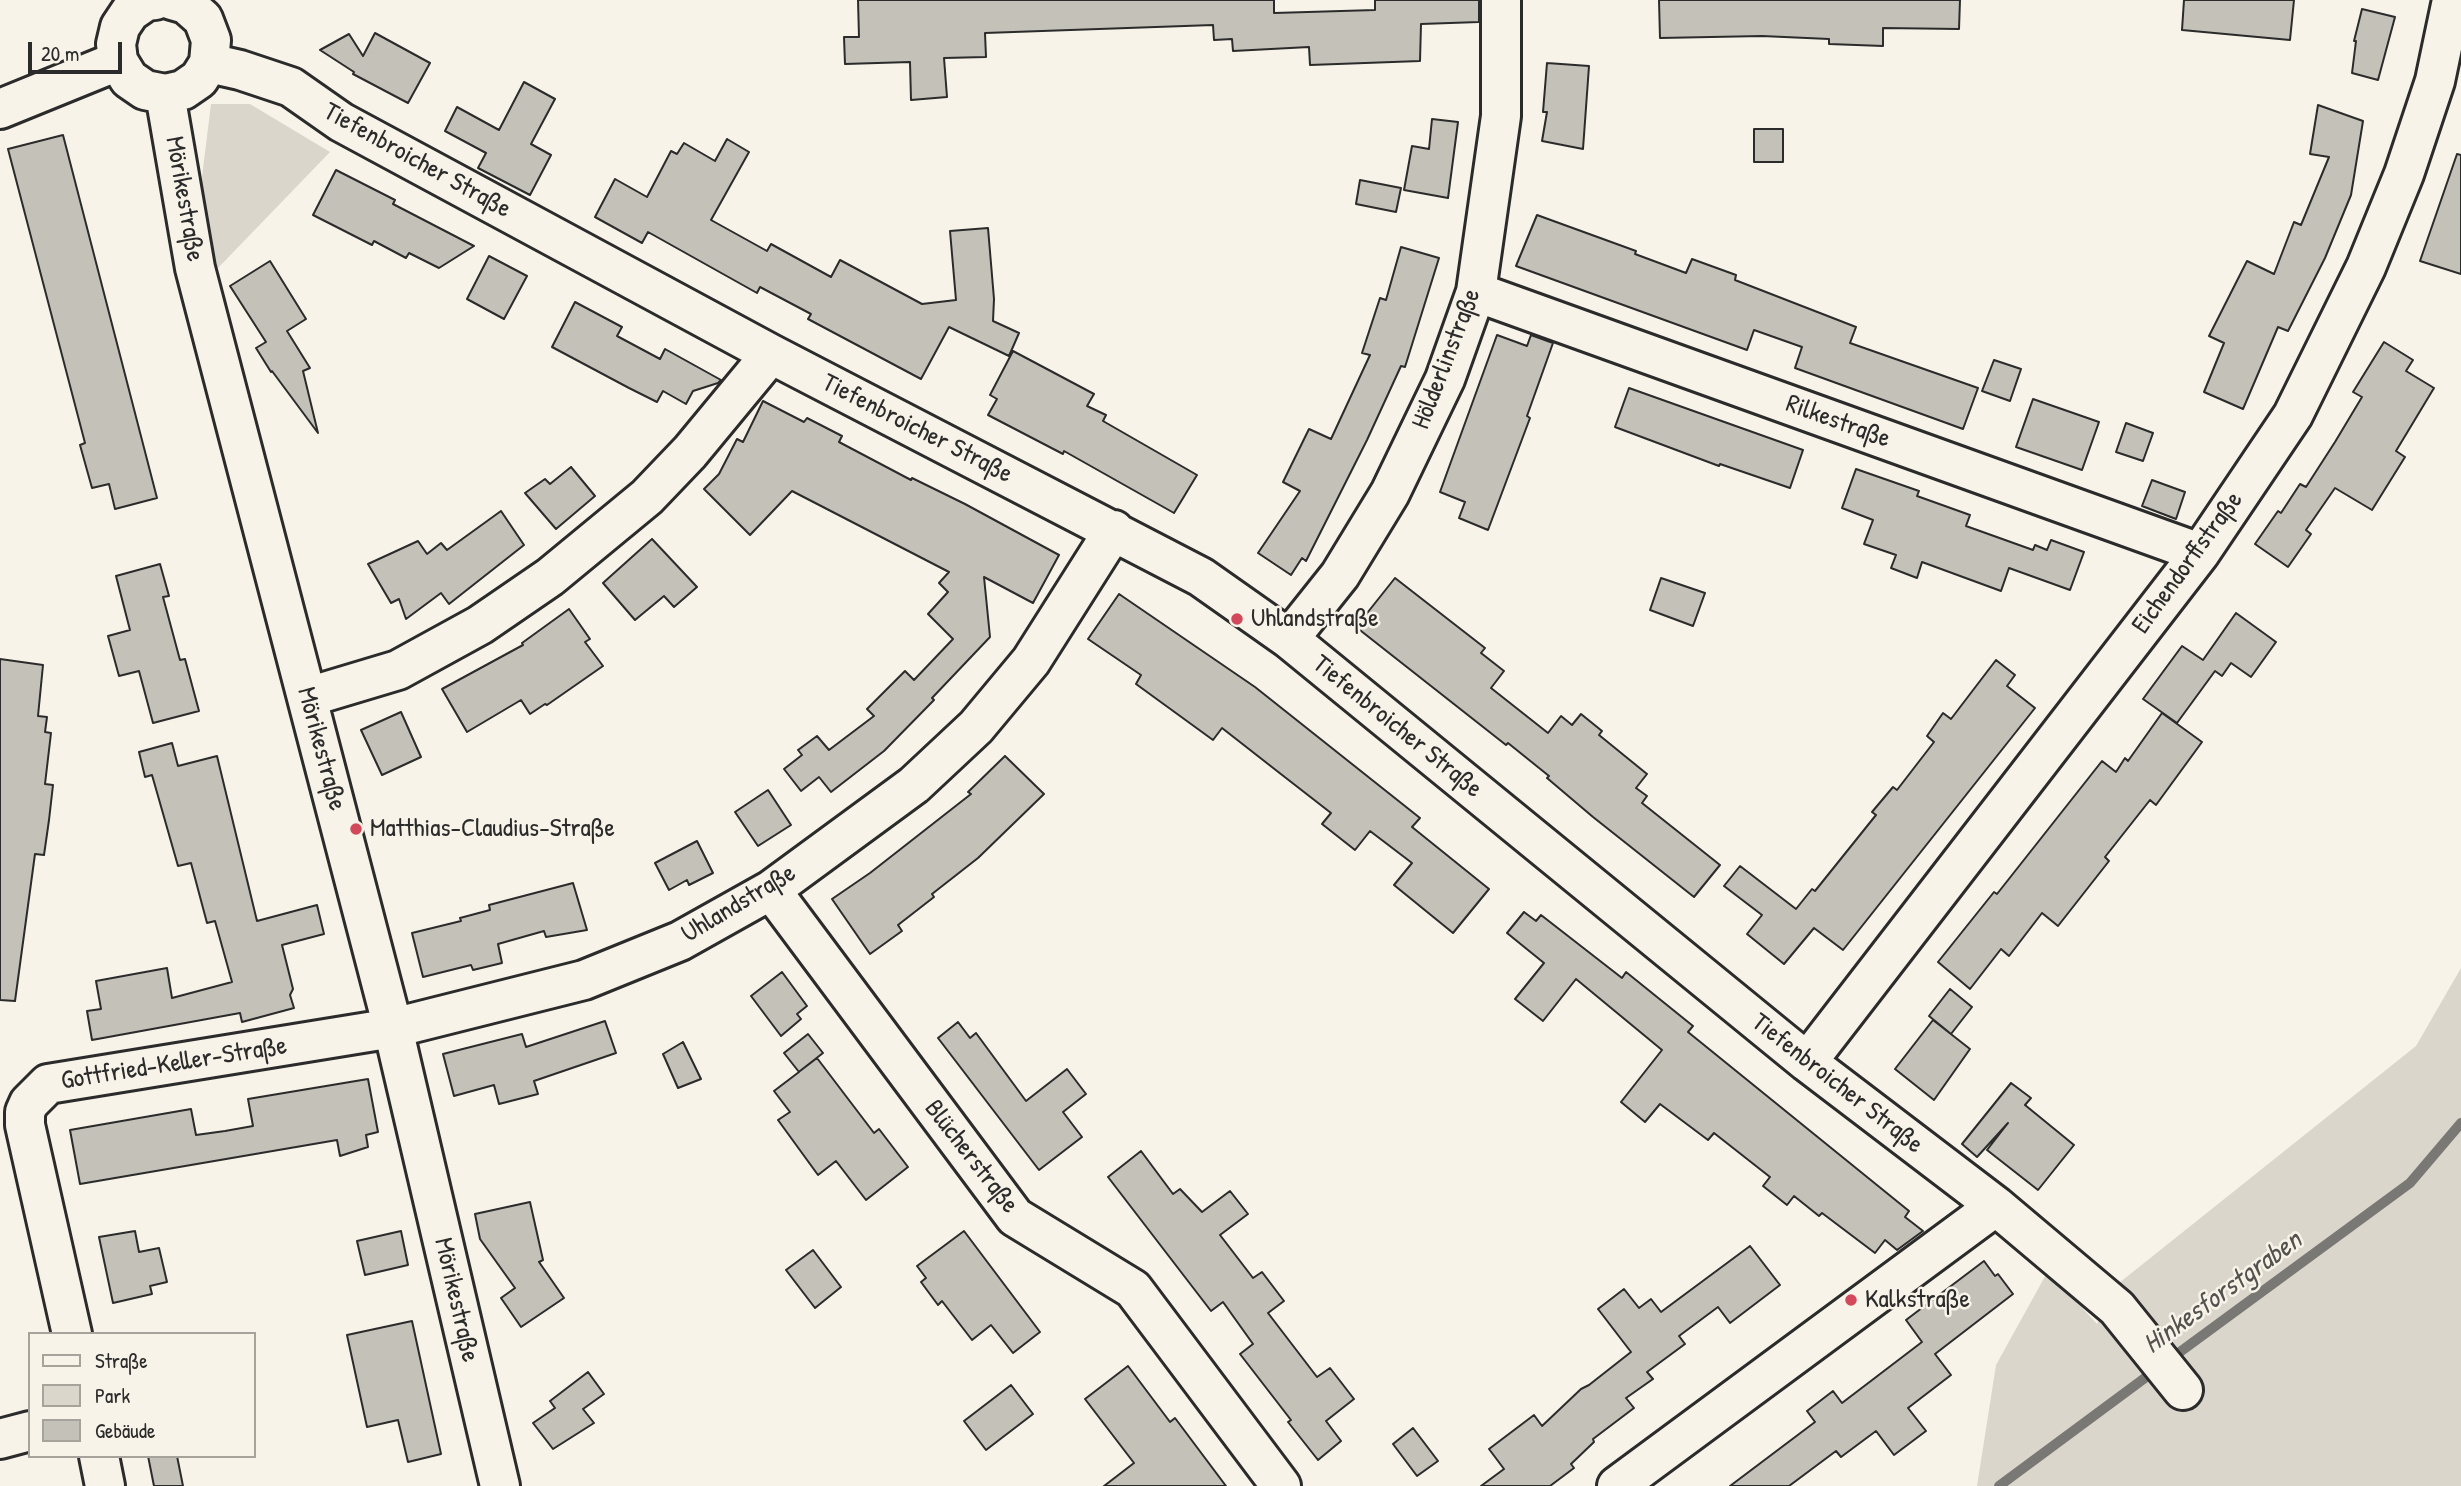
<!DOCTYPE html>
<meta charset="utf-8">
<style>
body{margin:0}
#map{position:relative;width:2461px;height:1486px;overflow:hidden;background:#f7f3e8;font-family:"Patrick Hand",sans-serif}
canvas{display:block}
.legend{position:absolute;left:28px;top:1332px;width:228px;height:126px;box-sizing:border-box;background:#f7f3e8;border:2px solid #a5a39c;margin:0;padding:9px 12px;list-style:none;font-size:21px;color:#2b2b2b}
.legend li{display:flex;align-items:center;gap:14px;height:35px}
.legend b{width:35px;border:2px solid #a5a39c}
.scale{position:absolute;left:28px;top:42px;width:94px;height:32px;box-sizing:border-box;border:4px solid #2b2b2b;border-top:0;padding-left:9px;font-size:21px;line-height:24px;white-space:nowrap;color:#2b2b2b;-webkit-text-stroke:5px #f7f3e8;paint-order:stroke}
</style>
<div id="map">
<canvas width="2461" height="1486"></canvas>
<ul class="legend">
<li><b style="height:9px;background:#f7f3e8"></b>Straße</li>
<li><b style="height:19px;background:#dad6cc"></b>Park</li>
<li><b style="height:19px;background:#c4c1b9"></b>Gebäude</li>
</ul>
<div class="scale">20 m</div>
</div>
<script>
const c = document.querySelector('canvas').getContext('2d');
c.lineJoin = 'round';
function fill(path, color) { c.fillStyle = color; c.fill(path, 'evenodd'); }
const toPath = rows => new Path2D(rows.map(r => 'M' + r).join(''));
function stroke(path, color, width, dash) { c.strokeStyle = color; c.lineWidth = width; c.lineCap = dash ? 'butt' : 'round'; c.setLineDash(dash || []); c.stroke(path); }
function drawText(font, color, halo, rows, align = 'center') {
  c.font = font + ' "Patrick Hand",sans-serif'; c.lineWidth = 5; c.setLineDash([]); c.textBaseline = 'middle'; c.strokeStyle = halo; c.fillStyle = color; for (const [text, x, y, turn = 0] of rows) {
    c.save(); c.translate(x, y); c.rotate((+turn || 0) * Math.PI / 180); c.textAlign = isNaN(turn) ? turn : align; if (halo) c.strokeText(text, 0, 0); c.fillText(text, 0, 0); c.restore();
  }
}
const green = toPath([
 [211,104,250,104,330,152,217,269,200,193],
 [2461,968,2461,1486,1977,1486,1996,1365,2048,1271,2097,1324,2119,1283,2416,1046]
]);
const stream = toPath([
 [2169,1360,2410,1183,2461,1123],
 [1999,1486,2157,1369]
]);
const building = toPath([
 [858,0,1274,0,1274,13,1375,10,1375,0,1479,0,1479,22,1421,24,1420,61,1310,65,1309,47,1233,51,1232,39,1214,40,1213,25,985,33,986,57,944,58,947,97,911,100,910,62,845,64,844,37,859,37,858,0],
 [1659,0,1960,0,1959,29,1883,28,1883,46,1829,44,1829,39,1762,36,1660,38,1659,0],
 [2184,0,2294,0,2290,40,2182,30,2184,0],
 [2362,9,2395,17,2378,80,2352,73,2356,41,2354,41,2362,9],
 [375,33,430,63,408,103,353,74,354,72,320,50,349,34,363,56,375,33],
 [1547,63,1589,66,1583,149,1542,141,1547,112,1543,112,1547,63],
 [524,82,555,99,531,144,551,155,530,195,478,168,486,153,445,131,457,107,499,130,524,82],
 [2318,105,2363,121,2351,195,2325,258,2288,331,2278,327,2243,409,2204,392,2224,343,2209,336,2247,261,2274,274,2294,222,2301,225,2329,157,2310,154,2318,105],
 [1432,119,1458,122,1448,198,1404,190,1412,146,1429,149,1432,119],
 [1754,129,1783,129,1783,162,1754,162,1754,129],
 [63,135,157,498,115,509,109,484,92,488,80,445,85,443,8,149,63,135],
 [727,139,749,152,711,220,767,251,771,244,831,277,840,260,922,304,956,300,950,231,988,228,994,299,993,321,1019,333,1009,356,949,327,921,379,808,319,811,314,760,287,757,293,648,232,642,243,595,217,615,179,647,197,671,151,677,154,684,143,715,161,727,139],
 [2457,154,2461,155,2461,274,2420,261,2457,154],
 [336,170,395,200,393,204,474,246,439,268,409,253,406,258,374,241,372,245,313,215,336,170],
 [1360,180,1401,188,1396,212,1356,204,1360,180],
 [1537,215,1636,251,1635,254,1686,273,1692,259,1736,275,1735,280,1856,327,1850,343,1978,388,1963,429,1795,368,1802,347,1754,330,1747,350,1516,266,1537,215],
 [1401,247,1439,258,1405,367,1401,366,1367,440,1306,561,1302,558,1291,575,1258,553,1300,491,1283,482,1309,429,1331,439,1370,355,1362,353,1380,298,1386,300,1401,247],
 [489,256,527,276,504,319,467,299,489,256],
 [270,261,306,319,287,331,310,368,303,371,318,433,272,371,271,372,256,348,266,342,230,286,270,261],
 [575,302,622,327,617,336,660,359,665,349,721,380,718,383,693,391,686,404,663,391,657,402,629,388,552,347,575,302],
 [1497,335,1527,346,1531,335,1553,343,1527,416,1530,418,1488,530,1459,518,1465,502,1440,492,1497,335],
 [2384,342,2413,360,2406,371,2434,388,2396,451,2405,457,2372,510,2335,488,2306,530,2311,534,2288,567,2255,544,2278,511,2281,513,2300,484,2306,487,2335,442,2362,397,2353,392,2384,342],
 [1013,351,1094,394,1087,406,1106,415,1103,421,1197,475,1174,513,1064,451,1063,454,988,415,997,399,990,395,1013,351],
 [1994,360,2021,369,2010,401,1982,391,1994,360],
 [1629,388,1803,450,1790,488,1720,464,1719,466,1615,427,1629,388],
 [2033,399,2099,422,2082,470,2016,447,2033,399],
 [763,401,804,422,807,418,842,436,839,442,911,480,912,478,965,504,1059,555,1033,603,984,577,990,637,932,698,934,700,884,751,831,792,819,777,801,791,784,769,802,755,798,750,817,736,829,750,874,716,867,709,905,671,914,680,953,639,928,614,948,592,939,583,949,572,792,491,750,535,704,489,719,474,737,439,743,442,763,401],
 [2126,423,2153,433,2143,461,2116,452,2126,423],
 [571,467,595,496,556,529,525,493,545,479,550,484,571,467],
 [1856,469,1919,491,1917,496,1970,515,1966,526,2033,550,2035,545,2047,550,2051,540,2084,552,2070,590,2009,568,2001,591,1922,562,1917,578,1891,568,1896,555,1864,544,1873,520,1842,508,1856,469],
 [2152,480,2185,492,2176,519,2142,506,2152,480],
 [501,511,524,545,449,604,441,593,406,619,399,599,391,603,368,564,418,541,427,554,441,543,447,550,501,511],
 [652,539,697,587,674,607,664,596,635,620,603,583,652,539],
 [160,564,169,596,163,597,180,660,185,659,199,711,153,723,139,671,119,676,108,636,130,630,116,576,160,564],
 [1395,578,1485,648,1481,653,1504,671,1491,688,1548,733,1561,716,1572,725,1581,714,1602,731,1599,735,1647,774,1636,788,1647,796,1642,803,1720,865,1694,897,1593,817,1547,778,1549,776,1508,743,1506,745,1356,627,1395,578],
 [1661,578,1705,593,1693,626,1650,610,1661,578],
 [1119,594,1255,687,1420,818,1412,827,1489,889,1453,933,1394,885,1412,863,1370,831,1355,850,1322,824,1331,813,1277,771,1222,728,1213,740,1136,684,1141,675,1088,639,1119,594],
 [569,609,590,639,585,642,603,666,547,705,545,704,530,714,521,700,467,732,442,689,523,645,522,643,569,609],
 [2236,613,2276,642,2251,677,2231,663,2222,676,2215,671,2177,723,2143,699,2182,646,2203,660,2236,613],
 [0,659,43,665,38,716,47,717,45,732,51,733,45,784,53,785,49,820,44,855,35,854,15,1001,0,1000,0,659],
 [1996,660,2015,675,2007,686,2035,708,1843,950,1814,928,1784,964,1747,934,1762,915,1724,886,1740,866,1796,909,1812,889,1815,891,1876,815,1872,812,1893,787,1897,790,1934,742,1927,736,1943,713,1951,719,1996,660],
 [401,712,421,757,382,775,361,730,401,712],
 [2162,713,2202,742,2156,805,2150,800,2105,857,2109,861,2058,926,2042,913,2009,956,2001,949,1970,989,1938,962,1994,892,1997,894,2102,761,2116,772,2125,758,2128,761,2162,713],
 [172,743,178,766,217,756,257,921,317,905,324,934,282,945,293,989,290,995,294,1008,242,1022,240,1013,92,1040,87,1011,101,1009,96,981,167,968,172,998,232,982,215,921,207,923,191,863,178,866,152,775,145,777,139,752,172,743],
 [1005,756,1044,794,978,858,932,894,934,897,898,925,902,931,870,954,832,899,870,873,971,794,968,792,1005,756],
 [768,790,791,825,758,846,735,812,768,790],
 [697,841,713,873,689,885,687,880,669,890,655,863,697,841],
 [573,883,587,930,546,937,544,931,498,944,502,963,473,970,471,965,423,977,412,933,461,921,460,918,490,910,489,905,573,883],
 [1524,912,1536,921,1541,915,1622,978,1626,972,1693,1026,1688,1032,1909,1211,1905,1217,1923,1231,1897,1250,1885,1240,1875,1253,1822,1213,1819,1216,1794,1196,1787,1205,1763,1186,1770,1177,1714,1133,1708,1140,1660,1104,1645,1122,1621,1102,1662,1050,1576,979,1543,1021,1515,999,1544,963,1507,933,1524,912],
 [782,972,807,1006,797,1014,801,1019,781,1036,751,996,782,972],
 [1950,989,1972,1007,1951,1034,1929,1016,1950,989],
 [1933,1020,1970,1049,1934,1100,1895,1069,1933,1020],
 [605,1021,616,1053,534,1081,538,1094,499,1104,494,1085,454,1096,443,1054,522,1034,526,1047,605,1021],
 [958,1022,970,1038,976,1033,1026,1101,1067,1069,1086,1094,1063,1112,1082,1137,1039,1170,938,1038,958,1022],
 [808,1034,823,1053,800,1071,817,1058,874,1133,879,1129,908,1167,866,1200,836,1161,818,1175,778,1120,790,1112,774,1091,799,1072,784,1053,808,1034],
 [683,1042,701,1079,678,1088,663,1054,683,1042],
 [368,1079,378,1132,366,1135,368,1147,340,1156,337,1140,80,1184,70,1130,191,1109,196,1135,225,1131,253,1126,248,1099,368,1079],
 [2011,1083,2031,1098,2025,1105,2074,1145,2038,1190,1987,1150,2008,1123,1977,1157,1962,1144,2011,1083],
 [1141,1151,1173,1194,1180,1189,1202,1212,1230,1191,1248,1214,1220,1235,1253,1278,1262,1272,1284,1301,1268,1313,1317,1377,1330,1368,1354,1399,1326,1421,1341,1441,1318,1460,1288,1422,1291,1420,1240,1354,1253,1344,1223,1302,1211,1311,1108,1177,1141,1151],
 [530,1202,543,1260,539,1262,564,1298,521,1327,501,1298,515,1288,480,1239,475,1214,530,1202],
 [135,1231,139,1252,159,1248,167,1282,150,1286,152,1294,113,1303,99,1237,135,1231],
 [401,1231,408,1265,365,1275,357,1241,401,1231],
 [964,1231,1040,1332,1013,1353,991,1325,972,1340,942,1301,938,1305,921,1282,926,1278,917,1266,964,1231],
 [1750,1246,1780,1285,1730,1323,1718,1307,1679,1336,1685,1344,1647,1372,1653,1379,1626,1398,1634,1408,1593,1439,1594,1442,1571,1464,1574,1468,1550,1486,1481,1486,1504,1469,1489,1449,1534,1415,1542,1426,1581,1389,1589,1385,1631,1352,1598,1309,1624,1289,1639,1308,1651,1299,1661,1312,1750,1246],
 [813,1250,841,1287,815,1308,786,1270,813,1250],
 [1984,1261,1995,1276,1998,1274,2013,1294,1935,1354,1951,1375,1908,1408,1926,1431,1894,1455,1876,1431,1841,1457,1836,1451,1789,1486,1730,1486,1815,1422,1807,1411,1833,1391,1842,1403,1922,1342,1906,1320,1984,1261],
 [412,1321,441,1454,408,1462,398,1420,367,1427,347,1335,412,1321],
 [1128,1366,1170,1422,1175,1418,1226,1486,1104,1486,1134,1463,1085,1399,1128,1366],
 [588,1372,604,1394,583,1409,594,1423,553,1449,533,1423,555,1408,550,1401,588,1372],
 [1011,1385,1033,1414,986,1450,964,1421,1011,1385],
 [1413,1428,1438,1461,1417,1476,1393,1444,1413,1428],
 [148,1456,177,1456,183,1486,154,1486,148,1456]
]);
const minor = toPath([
 [155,0,146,1,130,12,120,27,116,44,118,61,129,79,145,90,165,94,183,90,199,79,209,63,211,40,203,19,186,4,172,0],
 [209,63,240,70,291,87,341,122,771,354,1201,577,1289,639,1807,1062,1996,1206,2117,1308,2183,1390],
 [165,94,195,268,393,1028,500,1486],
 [0,109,118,61],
 [1476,292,2200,553],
 [1289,639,1340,575,1390,493,1445,379,1476,292,1501,116,1501,0],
 [308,697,398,670,480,625,550,577,647,497,690,452,771,354],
 [771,890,1015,1217,1133,1289,1281,1486],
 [1807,1062,2200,553,2293,415,2366,267,2404,174,2435,81,2452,0],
 [72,1334,25,1125,25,1112,29,1103,48,1084,393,1028,584,980,680,941,771,890,914,785,976,727,1031,661,1114,530],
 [0,1439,30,1431],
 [99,1456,105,1486],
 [1617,1486,1996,1206]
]);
const markers = [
 [1237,619,7,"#d1495b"],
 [356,829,7,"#d1495b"],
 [1851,1300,7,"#d1495b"]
];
const streetNames = [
 ["Tiefenbroicher Straße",417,161,29],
 ["Mörikestraße",184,199,80],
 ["Hölderlinstraße",1447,359,-69],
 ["Rilkestraße",1838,422,20],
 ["Tiefenbroicher Straße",917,429,27],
 ["Eichendorffstraße",2188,563,-54],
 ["Tiefenbroicher Straße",1397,727,39],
 ["Mörikestraße",321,749,75],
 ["Uhlandstraße",739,904,-31],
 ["Gottfried-Keller-Straße",174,1064,-9],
 ["Tiefenbroicher Straße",1837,1084,38],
 ["Blücherstraße",971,1157,52],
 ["Mörikestraße",456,1300,77]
];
const poiNames = [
 ["Uhlandstraße",1251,619],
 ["Matthias-Claudius-Straße",370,829],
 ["Kalkstraße",1865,1300]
];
const waterNames = [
 ["Hinkesforstgraben",2223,1293,-36]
];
fill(green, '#dad6cc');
stroke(stream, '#7a7874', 10);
fill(building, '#c4c1b9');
stroke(building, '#2b2b2b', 2);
stroke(minor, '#2b2b2b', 44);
stroke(minor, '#f7f3e8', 38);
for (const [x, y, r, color] of markers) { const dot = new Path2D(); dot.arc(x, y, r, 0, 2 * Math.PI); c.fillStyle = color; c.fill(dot); stroke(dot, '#f7f3e8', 2.5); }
drawText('26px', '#2b2b2b', '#f7f3e8', streetNames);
drawText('26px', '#2b2b2b', '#f7f3e8', poiNames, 'left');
drawText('italic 28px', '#53524f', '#f7f3e8', waterNames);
</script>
